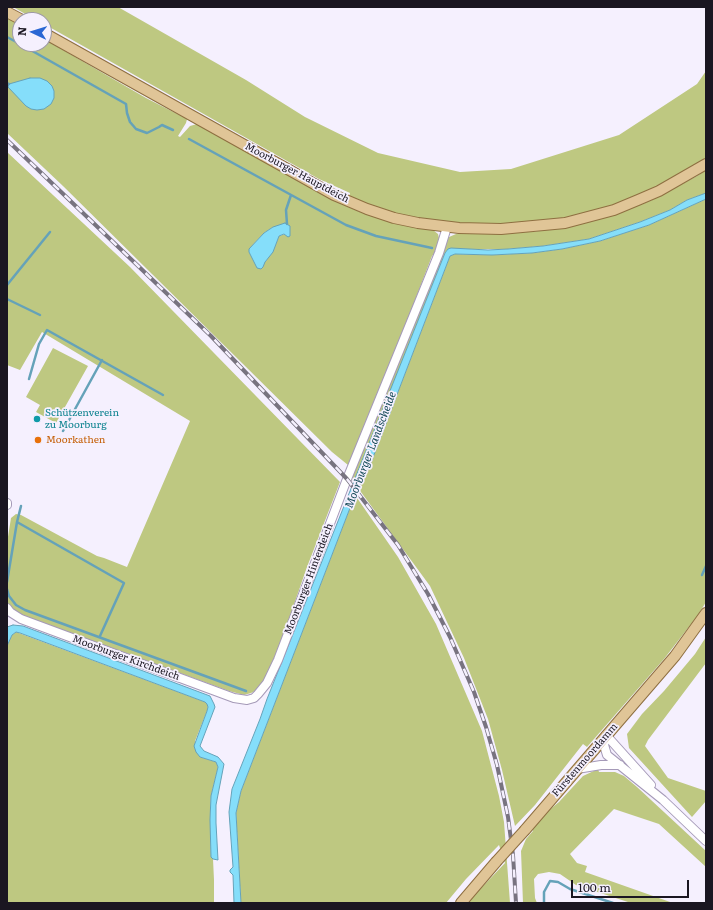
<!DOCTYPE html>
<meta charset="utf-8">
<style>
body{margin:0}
#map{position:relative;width:713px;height:910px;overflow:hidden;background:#f5f0fe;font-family:Literata,serif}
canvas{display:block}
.frame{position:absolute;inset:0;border:8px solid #1a1621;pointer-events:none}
.north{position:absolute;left:12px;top:12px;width:40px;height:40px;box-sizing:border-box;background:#f5f0fe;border:1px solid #9d99a6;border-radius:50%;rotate:274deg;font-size:11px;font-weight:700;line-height:16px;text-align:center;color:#1a1621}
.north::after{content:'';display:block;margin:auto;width:14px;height:18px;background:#2a67d4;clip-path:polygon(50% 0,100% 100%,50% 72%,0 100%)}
.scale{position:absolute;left:571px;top:880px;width:118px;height:18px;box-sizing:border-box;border:2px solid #1a1621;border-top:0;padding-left:5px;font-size:12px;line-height:14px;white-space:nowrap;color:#1a1621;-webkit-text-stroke:3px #f5f0fe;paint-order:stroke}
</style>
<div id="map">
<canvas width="713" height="910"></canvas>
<div class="frame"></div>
<div class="north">N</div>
<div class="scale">100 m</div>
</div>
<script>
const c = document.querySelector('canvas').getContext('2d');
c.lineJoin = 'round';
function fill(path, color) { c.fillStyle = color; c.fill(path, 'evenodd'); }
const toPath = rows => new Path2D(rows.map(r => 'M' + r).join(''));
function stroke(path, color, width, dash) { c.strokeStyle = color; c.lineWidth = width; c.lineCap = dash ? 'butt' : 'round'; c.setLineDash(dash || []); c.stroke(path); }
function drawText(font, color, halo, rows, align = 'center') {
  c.font = font + ' Literata,serif'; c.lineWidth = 3.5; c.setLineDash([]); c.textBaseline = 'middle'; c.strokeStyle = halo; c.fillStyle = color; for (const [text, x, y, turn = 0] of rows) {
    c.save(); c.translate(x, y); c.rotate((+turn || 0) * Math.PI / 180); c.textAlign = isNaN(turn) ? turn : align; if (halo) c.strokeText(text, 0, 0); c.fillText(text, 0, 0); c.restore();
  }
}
const green = toPath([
 [13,7,118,7,246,80,305,117,378,153,460,172,511,169,619,135,697,84,706,71,706,159,689,170,658,188,631,199,606,207,557,220,527,224,477,225,424,220,375,208,349,197,350,193,319,179,44,24,44,20,36,20],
 [7,18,20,25,20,44,44,44,44,39,146,98,187,119,186,123,178,136,180,137,190,126,197,124,339,203,365,214,388,221,433,230,438,234,439,238,436,252,432,256,360,443,348,465,332,452,63,186,7,133],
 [273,227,290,229,289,233,279,236,275,246,265,262,252,257,249,252,249,249,264,233],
 [7,152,130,267,340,482,307,567,271,671,259,689,251,693,244,695,229,691,24,616,9,606,7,602,7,543,11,518,16,514,21,515,97,556,104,558,127,567,190,421,42,332,20,370,7,365],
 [706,170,706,193,687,200,670,210,640,222,589,239,543,246,508,249,448,249,445,253,354,483,351,480,447,240,449,237,456,234,501,234,539,231,558,228,618,213,652,200,697,176],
 [706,199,706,602,698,615,664,659,587,747,583,744,535,805,515,826,502,770,488,719,464,658,430,586,358,488,372,460,450,256,455,254,492,255,532,253,562,249,600,241,649,225],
 [53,348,88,366,56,423,36,412,40,405,26,397],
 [355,495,398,557,436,624,482,731,499,796,504,822,510,903,467,903,505,863,499,845,466,879,446,903,241,903,236,813,241,791],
 [16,632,205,702,207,704,208,707,207,711,195,741,200,757,216,762,218,767,211,796,210,812,211,857,213,859,214,880,214,903,7,903,7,646,12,635],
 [706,637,706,663,648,740,645,746,668,778,706,791,706,801,692,817,629,748,627,734,642,714,664,691,695,654],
 [598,769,599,772,615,772,624,776,637,787,706,851,706,867,659,824,614,809,570,854,577,863,587,866,585,872,673,903,631,903,576,885,560,874,549,872,538,874,534,879,535,898,537,903,523,903,521,851,526,839,533,831,532,829,548,811,559,802,583,776]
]);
const water = toPath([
 [30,78,40,78,47,81,52,86,54,91,54,98,51,104,44,109,37,110,31,109,26,106,8,87,9,84,30,78],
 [706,193,706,199,649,225,600,241,562,249,532,253,492,255,455,254,450,256,372,460,355,495,241,791,236,813,241,903,234,903,233,875,230,872,230,870,233,867,229,812,232,789,260,719,267,699,445,253,448,249,451,248,488,250,508,249,543,246,589,239,640,222,670,210,687,200,706,193],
 [285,223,290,226,290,236,288,237,284,234,279,236,273,252,265,262,263,267,261,269,257,268,249,252,249,249,264,233,273,227,285,223],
 [13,625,23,626,210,696,214,704,215,707,200,746,204,751,218,757,224,764,216,805,216,823,218,860,213,859,211,857,210,820,211,796,218,767,216,762,200,757,196,752,194,746,207,711,208,707,207,704,205,702,20,633,16,632,12,635,7,646,7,627,13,625]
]);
const stream = toPath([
 [7,37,20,44],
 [20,44,126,104,127,113,130,122,136,129,147,133,159,127,162,125,173,130],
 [7,83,9,84],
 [189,139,346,225,376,236,432,248],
 [287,224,286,210,291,195],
 [7,285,50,232],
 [7,299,40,315],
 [29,379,39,344,47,330,163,395],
 [63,431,102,360],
 [17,522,21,506],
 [702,575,706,566],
 [7,582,17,522,124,583,100,636],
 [7,589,9,596,16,605,25,610,246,691],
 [544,903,544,892,550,881,558,882,570,889,613,903]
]);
const minor = toPath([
 [7,503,7,505],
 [7,608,10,612,21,619,234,698,247,700,254,698,258,694,267,683,278,660,347,479,439,253,447,227],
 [606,735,651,785],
 [606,736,604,745,607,755,663,800,706,841],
 [577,769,601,765,620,765]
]);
const major = toPath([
 [7,12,22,20],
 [44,33,334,195,367,209,394,218,418,223,459,228,501,229,565,223,614,210,638,200,659,191,706,164],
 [525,830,675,656,706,613],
 [461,903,496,862]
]);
const rail = toPath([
 [7,140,211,336,347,479,398,545,428,594,450,637,474,692,486,727,497,765,508,817,513,855,516,903]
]);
const majorBridge = toPath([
 [496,862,525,830]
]);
const markers = [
 [37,419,4,"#0f9aa8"],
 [38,440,4,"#e8710a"]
];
const streetNames = [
 ["Moorburger Hauptdeich",297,173,28],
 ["Moorburger Hinterdeich",309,579,-69],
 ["Moorburger Kirchdeich",126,658,20],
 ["Fürstenmoordamm",585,760,-49]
];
const cultureNames = [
 ["Schützenverein",45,413],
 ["zu Moorburg",45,425]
];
const foodNames = [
 ["Moorkathen",46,440]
];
const waterNames = [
 ["Moorburger Landscheide",371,450,-69]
];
fill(green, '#bec881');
fill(water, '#85defa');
stroke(water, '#65a2b9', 1);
stroke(stream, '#65a2b9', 2.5);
stroke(minor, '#a59ab8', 10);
stroke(major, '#8e6f41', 12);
stroke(minor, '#fff', 8);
stroke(major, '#e0c597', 10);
stroke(rail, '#787380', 4);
stroke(rail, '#f5f0fe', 2.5, [8]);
stroke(majorBridge, '#8e6f41', 12, []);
stroke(majorBridge, '#e0c597', 10);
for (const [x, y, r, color] of markers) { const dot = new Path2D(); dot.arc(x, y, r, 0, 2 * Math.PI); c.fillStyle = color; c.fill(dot); stroke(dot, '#f5f0fe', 1.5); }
drawText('10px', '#1a1621', '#f5f0fe', streetNames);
drawText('10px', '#0d838f', '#f5f0fe', cultureNames, 'left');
drawText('10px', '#c56008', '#f5f0fe', foodNames, 'left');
drawText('italic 11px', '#154a58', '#f5f0fe', waterNames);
</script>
